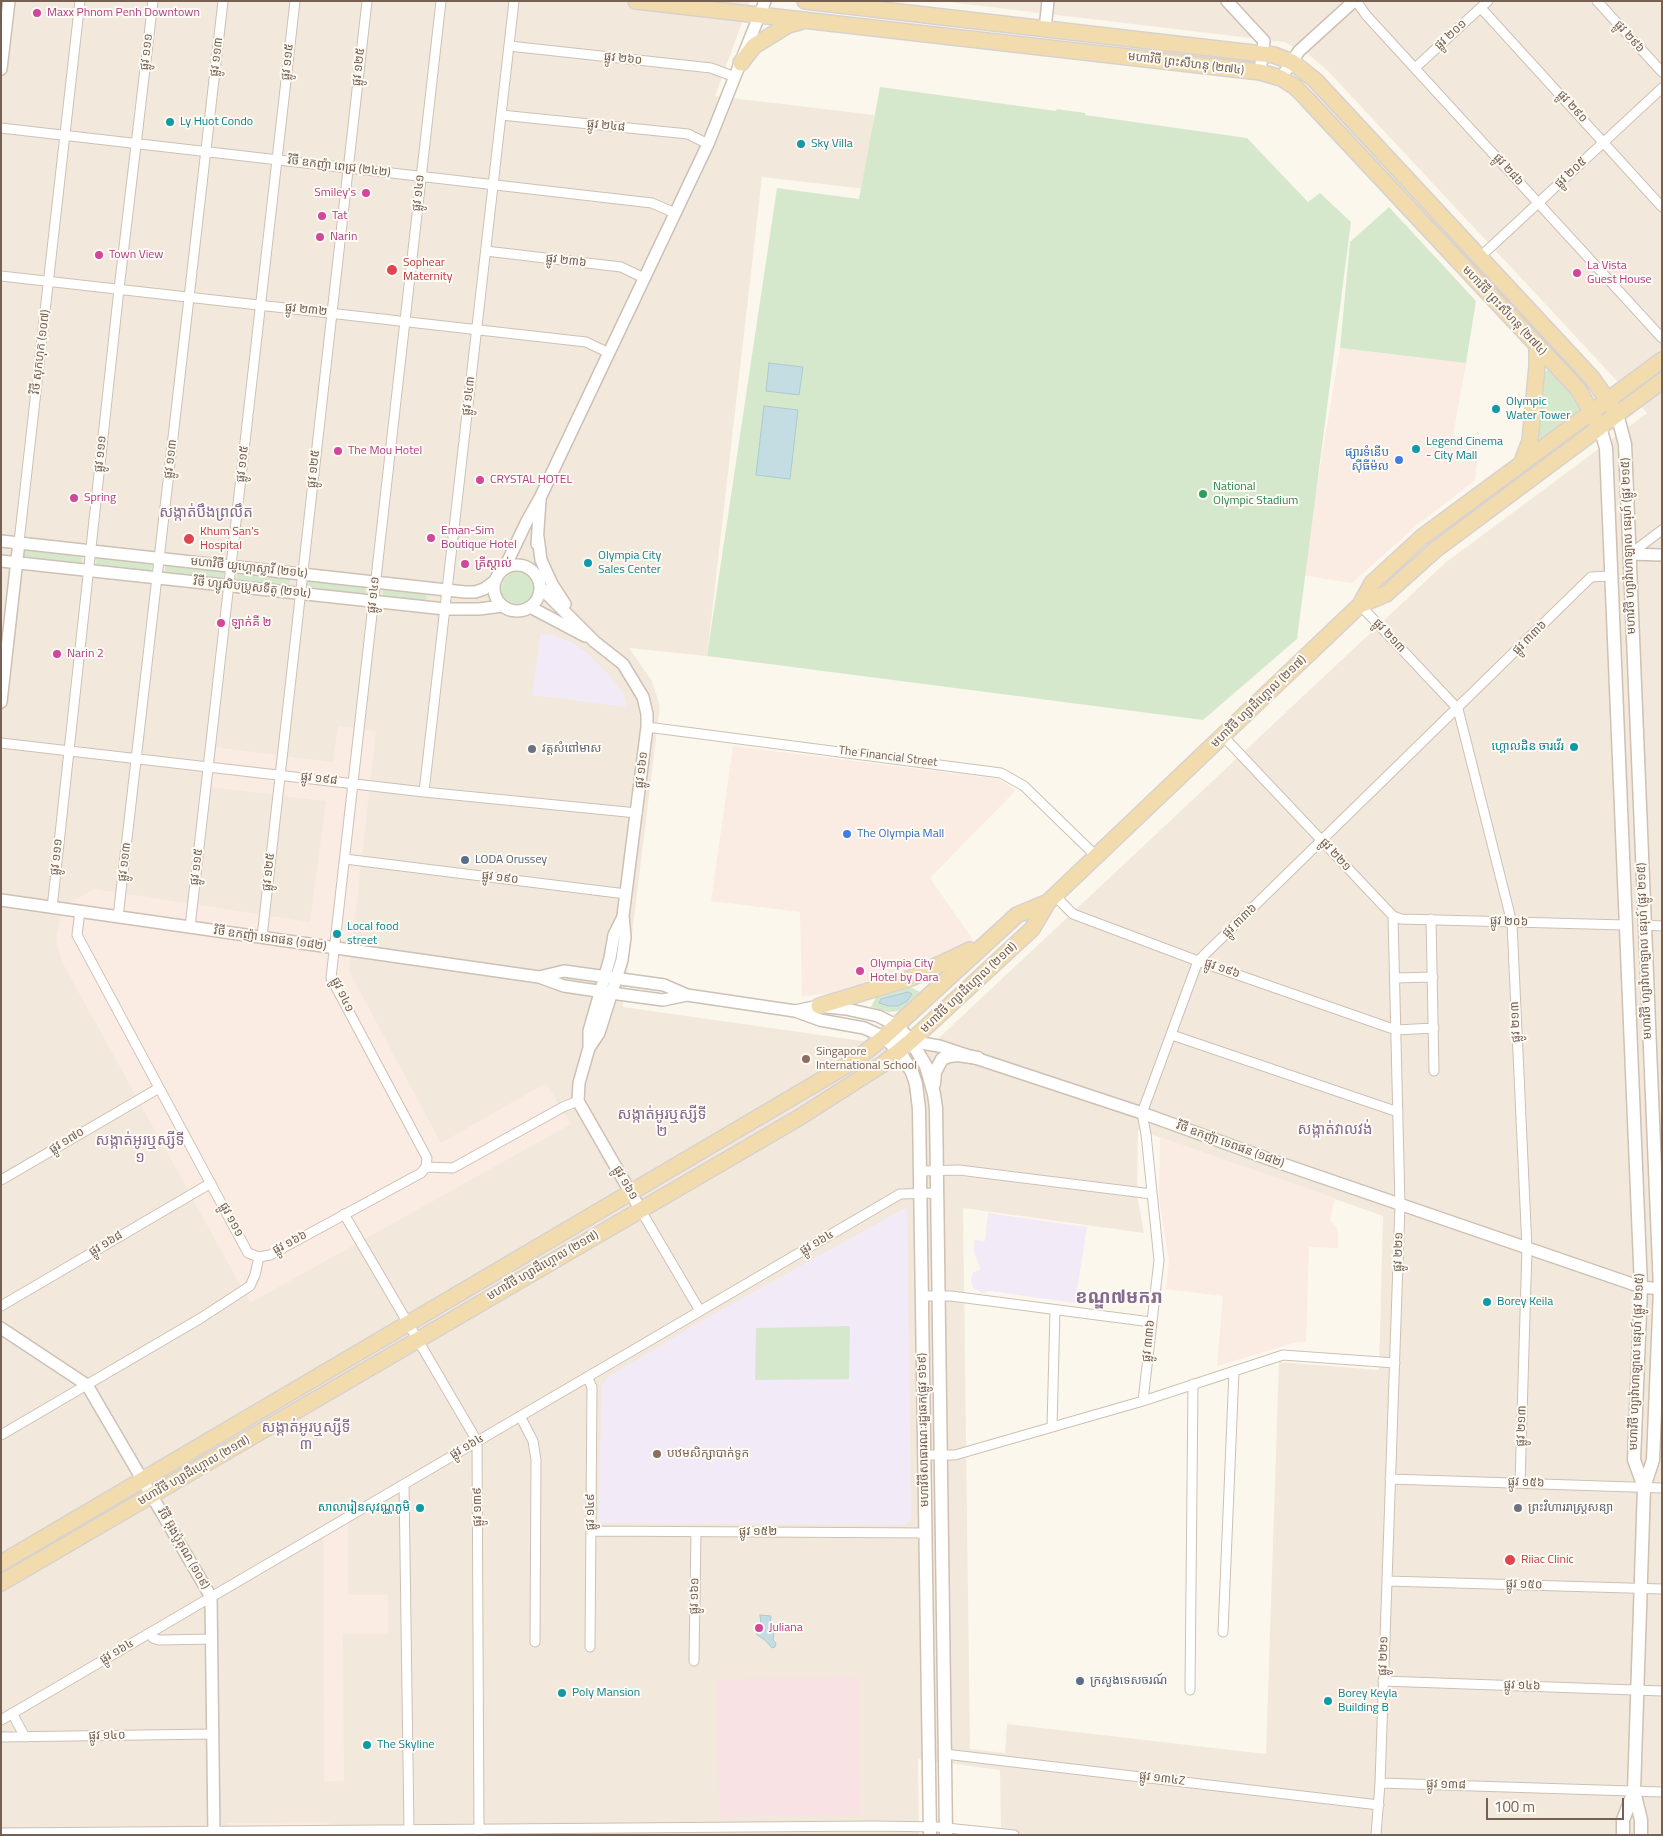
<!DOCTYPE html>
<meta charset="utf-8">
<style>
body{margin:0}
#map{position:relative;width:1663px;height:1836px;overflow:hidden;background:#fbf7ed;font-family:"Titillium Web",sans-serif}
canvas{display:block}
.frame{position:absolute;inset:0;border:2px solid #756052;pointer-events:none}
.scale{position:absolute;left:1486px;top:1798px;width:138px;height:22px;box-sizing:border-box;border:2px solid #756052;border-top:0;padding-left:6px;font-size:15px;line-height:18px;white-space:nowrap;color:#756052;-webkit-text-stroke:4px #fefaf4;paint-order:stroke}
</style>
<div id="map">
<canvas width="1663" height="1836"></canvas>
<div class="frame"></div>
<div class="scale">100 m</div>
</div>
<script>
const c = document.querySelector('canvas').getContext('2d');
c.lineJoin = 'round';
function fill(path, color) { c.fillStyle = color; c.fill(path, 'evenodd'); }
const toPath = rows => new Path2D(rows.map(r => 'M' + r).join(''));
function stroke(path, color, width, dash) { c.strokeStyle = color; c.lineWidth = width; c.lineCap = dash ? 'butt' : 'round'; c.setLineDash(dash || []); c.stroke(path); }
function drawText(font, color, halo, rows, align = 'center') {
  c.font = font + ' "Titillium Web","Noto Sans Khmer",sans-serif'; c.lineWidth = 4; c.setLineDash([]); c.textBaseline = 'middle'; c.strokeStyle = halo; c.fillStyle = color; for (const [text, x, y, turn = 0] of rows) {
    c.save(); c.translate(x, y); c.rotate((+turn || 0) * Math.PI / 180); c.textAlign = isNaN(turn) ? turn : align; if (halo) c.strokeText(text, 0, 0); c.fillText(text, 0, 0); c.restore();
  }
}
const residential = toPath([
 [1,1,750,1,715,96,874,115,865,189,762,177,707,656,629,648,652,681,660,706,623,1007,926,1050,1445,563,1647,413,1328,71,1308,54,1284,42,940,1,1662,1,1662,1835,1001,1835,1000,1770,918,1759,919,1835,1,1835],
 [1138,1130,1383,1216,1379,1370,1279,1362,1266,1754,1007,1724,1005,1753,970,1749,963,1208,1144,1233,1137,1195]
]);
const commercial = toPath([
 [1340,348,1466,363,1453,436,1480,440,1475,480,1416,526,1352,583,1302,575],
 [338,726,376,731,349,971,441,1143,546,1083,571,1124,250,1303,62,962,56,940,62,907,94,889,310,922,326,801,209,787,214,747,333,762],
 [733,746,998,779,1016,790,930,878,973,940,934,963,865,985,847,988,847,992,802,996,800,912,711,901],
 [1160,1137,1335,1198,1330,1220,1338,1230,1338,1248,1309,1247,1306,1342,1294,1343,1217,1366,1223,1296,1166,1289,1169,1261,1159,1199],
 [348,1521,348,1595,388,1595,388,1634,343,1634,344,1781,324,1781,323,1536],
 [329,1822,329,1835,227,1835,227,1823]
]);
const education = toPath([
 [541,633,552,635,571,642,587,653,608,674,623,693,627,707,532,695],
 [907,1207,911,1519,906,1525,598,1523,602,1385,609,1376,714,1314],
 [988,1213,1087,1227,1075,1303,990,1291,982,1293,974,1288,971,1282,971,1278,974,1272,981,1269,974,1253,974,1240,985,1241]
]);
const medical = toPath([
 [859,1677,861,1815,719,1817,717,1679]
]);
const green = toPath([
 [880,87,1056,111,1057,109,1085,113,1085,115,1247,138,1308,202,1320,193,1351,222,1297,639,1203,720,707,656,777,188,859,199],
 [1389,207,1476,301,1466,363,1340,348,1350,242],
 [1547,370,1553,371,1571,390,1583,408,1545,437,1540,439,1537,434,1543,375],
 [23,549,82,555,81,563,22,557],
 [97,556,152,563,151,571,96,564],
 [166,563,225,570,223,579,165,573],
 '501 590a18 18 0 1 1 36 0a18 18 0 1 1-36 0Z',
 [237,572,290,578,289,587,236,581],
 [305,579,366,586,365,595,304,588],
 [383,588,427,593,426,601,383,597],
 [909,986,920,992,911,1005,900,1011,888,1012,871,1007,877,995],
 [850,1326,849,1379,755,1380,756,1328]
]);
const water = toPath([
 [769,363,803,367,799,395,766,391,769,363],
 [764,406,798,410,790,479,756,475,764,406],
 [908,992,912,994,907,1001,898,1006,888,1006,879,1003,881,999,908,992],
 [760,1615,771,1616,770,1629,774,1634,773,1640,776,1643,775,1647,772,1648,765,1640,757,1635,756,1631,758,1627,761,1625,760,1615]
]);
const minor = toPath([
 [1356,1,1366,15,1662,338],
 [1597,1,1662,72],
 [1481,8,1662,207],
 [509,46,711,68,735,77],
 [1415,68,1488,1],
 [501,115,688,134,708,144],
 [1,128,652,203,675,213],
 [486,251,621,267,644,278],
 [1480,257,1662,88],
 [1,276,586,342,609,353],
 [19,542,80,1],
 [1630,554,1662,530],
 [1360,605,1458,709,1512,923,1527,1248,1520,1483],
 [647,727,1001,773,1024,786,1096,856],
 [1223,736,1393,916,1400,1205,1380,1783,1376,1835],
 [1,743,424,792,637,813],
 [424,792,514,1],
 [345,859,626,894],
 [1055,896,1073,914,1198,961,1396,1030,1434,1028],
 [52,908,119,289,153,1],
 [80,911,77,935,248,1253,259,1257],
 [1393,916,1401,919,1625,925],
 [118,917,223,1],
 [1431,919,1434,1071],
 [1644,925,1662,926],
 [190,927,295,1],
 [262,937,367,1],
 [1395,978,1433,977],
 [1172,1035,1398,1112],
 [426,1167,427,1158,331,978,441,1],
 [426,1167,453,1168,563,1107,578,1101],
 [921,1171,959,1170,1152,1194],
 [1,1180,159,1088],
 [640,1209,700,1311],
 [344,1214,477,1441,479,1833],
 [259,1257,270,1255,421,1173,426,1167],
 [922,1296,951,1296,1151,1322],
 [1,1306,211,1183],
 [587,1377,592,1387,590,1647],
 [1143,1401,1159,1260,1146,1134,1142,1113,1198,961,1591,577,1610,576],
 [520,1416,533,1441,536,1460,535,1642],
 [1052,1427,1055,1310],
 [1,1435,201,1318,250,1286,255,1275,259,1257],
 [924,1455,955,1455,1143,1401,1283,1355,1395,1363],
 [1390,1479,1662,1488],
 [404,1484,409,1830],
 [591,1531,925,1533],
 [1387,1581,1662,1589],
 [1223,1632,1234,1371],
 [149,1633,153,1638,159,1640,212,1639],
 [694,1661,696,1532],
 [1383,1681,1662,1691],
 [1190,1690,1193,1384],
 [12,1713,25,1737],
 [1,1720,900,1194,938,1193],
 [1,1737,213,1734],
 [945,1754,1379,1805],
 [1380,1783,1662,1792],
 [1,1833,874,1826,937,1827,1014,1835]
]);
const tertiary = toPath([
 [1227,1,1264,41,1260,72],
 [1045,29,1048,1],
 [1,69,9,1],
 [1281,78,1299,51,1354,1],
 [538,537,541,560,552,584,565,604],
 [1,541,465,592,475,592,484,589,495,581],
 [537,544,540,500],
 [1630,554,1662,555],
 [1,561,445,609,479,609,502,606],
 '494 588a23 23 0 1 1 46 0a23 23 0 1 1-46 0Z',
 [504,569,526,523,540,498,708,144,765,1],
 [540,587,595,642,623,664,643,697,647,714,647,727,623,916,625,937,622,960,599,1033,589,1048],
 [530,607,585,636],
 [1,702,19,542],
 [1,900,539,977,564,986,611,993,663,1000,687,995],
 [623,917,614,935,610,958,589,1031,589,1048,579,1083,578,1101,640,1209],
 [539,977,564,971,664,985,687,995,795,1011,820,1020,864,1028,884,1037,939,1046,1142,1113,1277,1162,1641,1287,1662,1289],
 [795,1011,819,1006,846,1009,878,1016,896,1025],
 [1,1328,87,1385,211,1597,214,1835]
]);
const secondary = toPath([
 [1617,414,1625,444,1660,1289,1653,1460,1644,1487,1634,1791,1641,1820,1641,1835],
 [1600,427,1606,448,1641,1287,1634,1460,1644,1487],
 [896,1025,911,1041,926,1066,934,1094,936,1108,946,1835],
 [884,1037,899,1051,912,1072,916,1084,919,1109,930,1835],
 [934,1084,935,1072,942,1059,949,1056,958,1055,978,1058],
 [1623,1835,1623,1820,1634,1791]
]);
const primary = toPath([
 [636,1,1260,72,1281,78,1295,87,1306,98,1578,389,1600,427],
 [805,1,1262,54,1274,55,1292,62,1315,80,1592,378,1617,414],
 [741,63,754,46,788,25,800,22],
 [1522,462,1530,441,1537,366,1537,347],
 [1360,605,1386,594,1435,550,1662,381],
 [819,1006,911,978,970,950],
 [1,1563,854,1061,884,1037,1017,915,1048,902],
 [1,1583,800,1117,883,1064,911,1041,1032,929,1048,902,1360,605,1372,583,1422,537,1662,360]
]);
const markers = [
 [37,13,5,"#d1479c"],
 [170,122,5,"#0f9aa8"],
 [801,144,5,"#0f9aa8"],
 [366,193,5,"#d1479c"],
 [322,216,5,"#d1479c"],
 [320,237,5,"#d1479c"],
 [99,255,5,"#d1479c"],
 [392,270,6,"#e0444e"],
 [1577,273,5,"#d1479c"],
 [1496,409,5,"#0f9aa8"],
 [1416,449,5,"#0f9aa8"],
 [338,451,5,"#d1479c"],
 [1399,460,5,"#3f7fe0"],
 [480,480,5,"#d1479c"],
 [1203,494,5,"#2e9e5b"],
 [74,498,5,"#d1479c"],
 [431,538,5,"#d1479c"],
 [189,539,6,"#e0444e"],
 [588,563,5,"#0f9aa8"],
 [465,564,5,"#d1479c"],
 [221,623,5,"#d1479c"],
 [57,654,5,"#d1479c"],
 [1574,747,5,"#0f9aa8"],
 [532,749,5,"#6b7280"],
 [847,834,5,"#3f7fe0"],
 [465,860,5,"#5c6f8a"],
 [337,934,5,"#0f9aa8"],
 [860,971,5,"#d1479c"],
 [806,1059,5,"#8d6e63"],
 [1487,1302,5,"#0f9aa8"],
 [657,1454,5,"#8d6e63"],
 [420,1508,5,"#0f9aa8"],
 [1518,1508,5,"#6b7280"],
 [1510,1560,6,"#e0444e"],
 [759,1628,5,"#d1479c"],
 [1080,1681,5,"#5c6f8a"],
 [562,1693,5,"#0f9aa8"],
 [1328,1701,5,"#0f9aa8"],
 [367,1745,5,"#0f9aa8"]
];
const hotelNames = [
 ["Maxx Phnom Penh Downtown",47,13],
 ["Smiley's",356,193,"right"],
 ["Tat",332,216],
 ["Narin",330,237],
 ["Town View",109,255],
 ["La Vista",1587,266],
 ["Guest House",1587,280],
 ["The Mou Hotel",348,451],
 ["CRYSTAL HOTEL",490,480],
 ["Spring",84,498],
 ["Eman-Sim",441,531],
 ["Boutique Hotel",441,545],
 ["គ្រីស្តាល់",475,564],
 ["ឡាក់គី ២",231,623],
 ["Narin 2",67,654],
 ["Olympia City",870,964],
 ["Hotel by Dara",870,978],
 ["Juliana",769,1628]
];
const streetNames = [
 ["ផ្លូវ ២០១",1451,35,-42],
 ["ផ្លូវ ២៩៦",1629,37,48],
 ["ផ្លូវ ១១១",147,52,-83],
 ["ផ្លូវ ១១៣",217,57,-83],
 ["ផ្លូវ ២៦០",623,59,6],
 ["ផ្លូវ ១១៥",288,62,-84],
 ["មហាវិថី ព្រះសីហនុ (២៧៤)",1186,64,7],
 ["ផ្លូវ ១២៥",359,67,-84],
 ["ផ្លូវ ២៩០",1572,107,48],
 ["ផ្លូវ ២៤៨",606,126,6],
 ["វិថី ឧកញ៉ា ពេជ្រ (២៤២)",339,167,7],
 ["ផ្លូវ ២៨៦",1508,170,48],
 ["ផ្លូវ ២០៥",1571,173,-43],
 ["ផ្លូវ ១៤១",419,193,-84],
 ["ផ្លូវ ២៣៦",566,261,7],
 ["ផ្លូវ ២៣២",306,310,6],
 ["មហាវិថី ព្រះសីហនុ (២៧៤)",1504,311,47],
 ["វិថី សុកហុក (១០៧)",41,352,-83],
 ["ផ្លូវ ១៤៣",469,396,-83],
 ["ផ្លូវ ១១១",101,454,-84],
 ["ផ្លូវ ១១៣",171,459,-83],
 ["ផ្លូវ ១១៥",243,464,-84],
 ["ផ្លូវ ១២៥",314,469,-84],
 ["មហាវិថី ហ្សាវ៉ាហាឡាល នេរុហ៍ (ផ្លូវ ២១៥)",1629,546,-92],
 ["មហាវិថី យូហ្គោស្លាវី (២១៤)",249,568,6],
 ["វិថី ហ្សូសិបប្រូសទីតូ (២១៤)",252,588,6],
 ["ផ្លូវ ១៤១",374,595,-84],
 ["ផ្លូវ ២១៣",1389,636,47],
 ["ផ្លូវ ៣៣៦",1530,638,-45],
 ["មហាវិថី ហ្សាដឹហ្គោល (២១៧)",1259,702,-44],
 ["The Financial Street",888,757,7],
 ["ផ្លូវ ១៦១",642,770,-83],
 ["ផ្លូវ ១៩៨",319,779,7],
 ["ផ្លូវ ២២១",1335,855,48],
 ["ផ្លូវ ១១១",57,857,-84],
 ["ផ្លូវ ១១៣",125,862,-83],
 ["ផ្លូវ ១១៥",197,867,-83],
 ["ផ្លូវ ១២៥",269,872,-84],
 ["ផ្លូវ ១៩០",500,878,7],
 ["ផ្លូវ ៣៣៦",1240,921,-44],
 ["ផ្លូវ ២០៦",1509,922,2],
 ["វិថី ឧកញ៉ា ទេពផន (១៨២)",270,939,8],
 ["មហាវិថី ហ្សាវ៉ាហាឡាល នេរុហ៍ (ផ្លូវ ២១៥)",1645,951,-92],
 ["ផ្លូវ ១៩៦",1222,969,19],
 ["មហាវិថី ហ្សាដឹហ្គោល (២១៧)",969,988,-43],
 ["ផ្លូវ ១៤១",342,995,65],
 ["ផ្លូវ ២១៣",1516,1022,-93],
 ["ផ្លូវ ១៧០",67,1141,-31],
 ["វិថី ឧកញ៉ា ទេពផន (១៨២)",1230,1145,20],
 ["ផ្លូវ ១៦១",625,1183,60],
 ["ផ្លូវ ១១១",231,1220,62],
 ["ផ្លូវ ១៦៦",290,1243,-28],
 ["ផ្លូវ ១៦៤",817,1243,-30],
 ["ផ្លូវ ១៦៨",106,1244,-31],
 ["ផ្លូវ ២២១",1399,1252,-88],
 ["មហាវិថី ហ្សាដឹហ្គោល (២១៧)",543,1266,-30],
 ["ផ្លូវ ៣៣៦",1149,1341,-84],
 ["មហាវិថី ហ្សាវ៉ាហាឡាល នេរុហ៍ (ផ្លូវ ២១៥)",1637,1362,-88],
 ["ផ្លូវ ២១៣",1522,1426,-88],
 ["មហាវិថីសាធារណៈរដ្ឋឆេក(ផ្លូវ ១៦៩)",924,1430,-91],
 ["ផ្លូវ ១៦៤",467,1447,-30],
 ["មហាវិថី ហ្សាដឹហ្គោល (២១៧)",194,1471,-30],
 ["ផ្លូវ ១៥៦",1526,1483,2],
 ["ផ្លូវ ១៣៩",478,1507,-91],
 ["ផ្លូវ ១៤៩",591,1512,-90],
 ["ផ្លូវ ១៥២",758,1532],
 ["វិថី អ៊ុងប៉ូគុណ (១០៩)",183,1549,60],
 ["ផ្លូវ ១៥០",1524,1585,2],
 ["ផ្លូវ ១៦១",695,1596,-89],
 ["ផ្លូវ ១៦៤",117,1652,-30],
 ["ផ្លូវ ២២១",1384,1656,-88],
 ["ផ្លូវ ១៤៦",1522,1686,2],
 ["ផ្លូវ ១៤០",107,1736,-1],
 ["ផ្លូវ ១៣៤Z",1162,1779,7],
 ["ផ្លូវ ១៣៨",1446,1785,2]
];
const cultureNames = [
 ["Ly Huot Condo",180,122],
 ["Sky Villa",811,144],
 ["Olympic",1506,402],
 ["Water Tower",1506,416],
 ["Legend Cinema",1426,442],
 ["- City Mall",1426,456],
 ["Olympia City",598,556],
 ["Sales Center",598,570],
 ["ហ្គោលដិន ចារវើរ",1564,747,"right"],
 ["Local food",347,927],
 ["street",347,941],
 ["Borey Keila",1497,1302],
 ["សាលារៀនសុវណ្ណភូមិ",410,1508,"right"],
 ["Poly Mansion",572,1693],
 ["Borey Keyla",1338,1694],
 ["Building B",1338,1708],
 ["The Skyline",377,1745]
];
const healthNames = [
 ["Sophear",403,263],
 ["Maternity",403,277],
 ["Khum San's",200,532],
 ["Hospital",200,546],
 ["Riiac Clinic",1521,1560]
];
const shopNames = [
 ["ផ្សារទំនើប",1389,453],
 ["ស៊ីធីម៉ល",1389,467],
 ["The Olympia Mall",857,834,"left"]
];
const leisureNames = [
 ["National",1213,487],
 ["Olympic Stadium",1213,501]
];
const worshipNames = [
 ["វត្តសំពៅមាស",542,749],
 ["ព្រះវិហាររាស្ត្រសន្យា",1528,1508]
];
const serviceNames = [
 ["LODA Orussey",475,860],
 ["ក្រសួងទេសចរណ៍",1090,1681]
];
const educationNames = [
 ["Singapore",816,1052],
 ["International School",816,1066],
 ["បឋមសិក្សាបាក់ទូក",667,1454]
];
const quarterNames = [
 ["សង្កាត់បឹងព្រលឹត",206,513],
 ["សង្កាត់អូរឬស្សីទី",662,1115],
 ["២",662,1132],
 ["សង្កាត់វាលវង់",1335,1130],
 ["សង្កាត់អូរឬស្សីទី",140,1141],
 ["១",140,1158],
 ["សង្កាត់អូរឬស្សីទី",306,1428],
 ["៣",306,1445]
];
const districtNames = [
 ["ខណ្ឌ៧មករា",1119,1299]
];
fill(residential, '#f2e9dc');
fill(commercial, '#faebe3');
fill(education, '#f3eaf8');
fill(medical, '#f8e2e3');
fill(green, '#d6e8cc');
fill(water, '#c3dde3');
stroke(water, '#aacbd4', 1);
stroke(minor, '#cdc0b4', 11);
stroke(tertiary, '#cdc0b4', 14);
stroke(secondary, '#cfc0b1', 15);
stroke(primary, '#d8d2cf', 18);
stroke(minor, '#fff', 9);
stroke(tertiary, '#fff', 11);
stroke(secondary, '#fff', 12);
stroke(primary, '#f2dcae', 15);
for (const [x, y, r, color] of markers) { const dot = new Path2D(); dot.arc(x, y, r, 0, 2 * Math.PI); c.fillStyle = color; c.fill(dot); stroke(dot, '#fefaf4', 2); }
drawText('12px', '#b23c85', '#fefaf4', hotelNames, 'left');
drawText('12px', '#756052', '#fefaf4', streetNames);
drawText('12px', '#0d838f', '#fefaf4', cultureNames, 'left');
drawText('12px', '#be3a42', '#fefaf4', healthNames, 'left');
drawText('12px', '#366cbe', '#fefaf4', shopNames, 'right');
drawText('12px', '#27864d', '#fefaf4', leisureNames, 'left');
drawText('12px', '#5b616d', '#fefaf4', worshipNames, 'left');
drawText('12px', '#4e5e75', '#fefaf4', serviceNames, 'left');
drawText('12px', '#785e54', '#fefaf4', educationNames, 'left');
drawText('15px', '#856a8f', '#fefaf4', quarterNames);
drawText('bold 18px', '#856a8f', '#fefaf4', districtNames);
</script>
